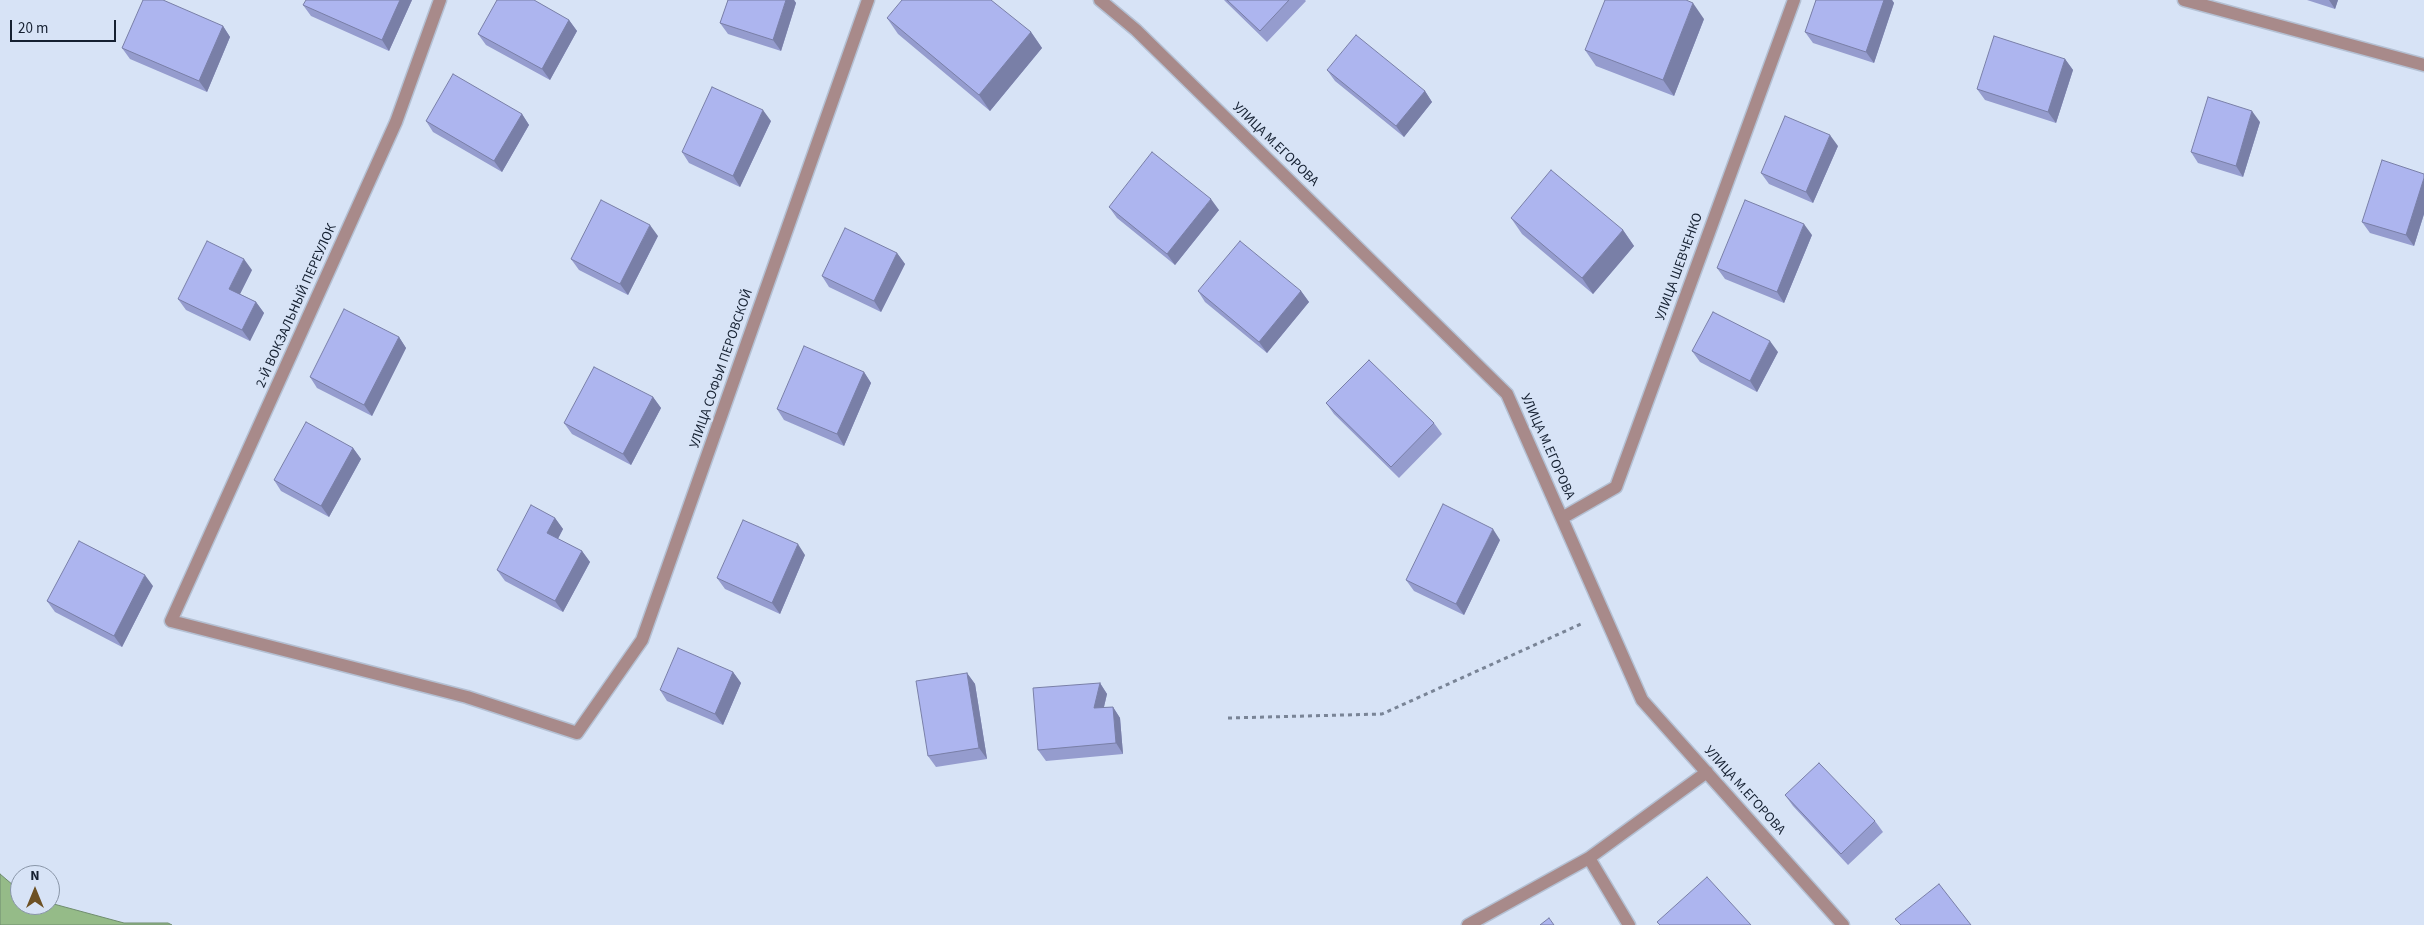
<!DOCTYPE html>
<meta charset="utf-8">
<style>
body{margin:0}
#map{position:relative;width:2424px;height:925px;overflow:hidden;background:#d7e3f6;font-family:"Source Sans 3",sans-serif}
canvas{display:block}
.north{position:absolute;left:10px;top:865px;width:50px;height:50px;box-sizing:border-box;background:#d7e3f6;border:1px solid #8995a7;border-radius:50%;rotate:0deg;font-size:14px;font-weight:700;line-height:20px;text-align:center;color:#152031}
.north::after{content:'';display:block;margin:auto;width:18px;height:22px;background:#6d5124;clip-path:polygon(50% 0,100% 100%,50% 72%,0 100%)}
.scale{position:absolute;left:10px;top:20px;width:106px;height:22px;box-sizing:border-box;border:2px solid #152031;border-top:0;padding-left:6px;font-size:15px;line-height:18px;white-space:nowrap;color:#152031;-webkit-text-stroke:4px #d7e3f6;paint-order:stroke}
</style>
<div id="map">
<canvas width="2424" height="925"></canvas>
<div class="north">N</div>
<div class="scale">20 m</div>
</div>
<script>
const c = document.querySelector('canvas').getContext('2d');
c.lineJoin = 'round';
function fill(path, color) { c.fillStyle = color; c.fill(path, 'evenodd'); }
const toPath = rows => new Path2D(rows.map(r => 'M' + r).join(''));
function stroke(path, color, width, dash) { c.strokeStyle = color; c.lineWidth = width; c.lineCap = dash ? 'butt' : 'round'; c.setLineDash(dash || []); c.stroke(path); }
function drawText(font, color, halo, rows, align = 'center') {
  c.font = font + ' "Source Sans 3",sans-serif'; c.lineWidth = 5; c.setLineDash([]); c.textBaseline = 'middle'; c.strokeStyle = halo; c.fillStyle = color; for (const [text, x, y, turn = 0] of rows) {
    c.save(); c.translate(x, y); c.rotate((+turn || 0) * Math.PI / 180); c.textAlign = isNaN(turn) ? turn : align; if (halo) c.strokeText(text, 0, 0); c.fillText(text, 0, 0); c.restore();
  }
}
const water = toPath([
 [0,874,20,891,20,905,50,903,124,923,168,923,172,925,0,925,0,874]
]);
const path = toPath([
 [1228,718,1382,714,1581,624]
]);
const minor = toPath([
 [440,0,396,122,171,621,467,697,577,733,642,640,868,0],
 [1100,0,1136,30,1507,394,1642,700,1843,925],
 [2184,0,2424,65],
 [1562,518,1616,487,1794,0],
 [1589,858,1629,925],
 [1468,925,1589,858,1707,772]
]);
const wall = toPath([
 [412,0,389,51,311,16,303,5],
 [728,0,794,0,796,3,781,51,728,34,720,23],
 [1224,0,1305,0,1306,1,1267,42,1227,3],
 [1816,0,1892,0,1894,3,1874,63,1813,43,1805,32],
 [2307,0,2338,0,2335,9],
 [887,18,1031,32,1042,48,990,111,898,34],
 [1704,19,1674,96,1596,66,1585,50],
 [569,20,577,31,550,80,486,45,478,34],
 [223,26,230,37,207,92,130,59,122,48],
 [2065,59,2073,70,2056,123,1985,100,1977,89],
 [1327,70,1425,91,1432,102,1404,137,1335,81],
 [522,114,529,125,502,172,433,132,426,121],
 [771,121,740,187,689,163,682,152],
 [2260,122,2243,177,2198,163,2191,152],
 [1838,146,1813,203,1769,184,1761,173],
 [2424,174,2424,214,2414,246,2370,233,2362,222],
 [1109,207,1219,210,1175,265,1117,218],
 [1511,218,1623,230,1634,246,1593,294,1522,234],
 [1812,235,1784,303,1725,279,1717,268],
 [658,236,628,295,579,270,571,259],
 [897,253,905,264,881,312,829,287,822,276],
 [252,270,240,294,256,302,264,313,250,341,186,310,178,299],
 [1198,291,1301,291,1309,302,1267,353,1205,302],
 [399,337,406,348,372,416,317,388,310,377],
 [1692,351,1778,352,1757,392,1700,362],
 [864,372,871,383,844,446,784,420,777,409],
 [653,397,661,408,631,465,572,434,564,423],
 [1326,403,1434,423,1442,434,1399,478,1334,414],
 [353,448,361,459,329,517,281,491,274,480],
 [555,518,563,529,558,539,582,551,590,562,563,612,505,581,497,570],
 [1500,540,1464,615,1414,591,1406,580],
 [805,555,780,614,725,589,717,578],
 [153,586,122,647,55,612,47,601],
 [733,672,741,683,723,725,667,701,660,690],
 [967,673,975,684,987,759,936,767,928,756],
 [1100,683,1107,694,1104,707,1113,707,1120,718,1123,754,1046,761,1038,750],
 [1785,795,1875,821,1883,832,1848,865,1793,806]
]);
const shadedWall = toPath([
 [400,0,412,0,389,51,382,40],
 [786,0,794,0,796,3,781,51,773,40],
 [1884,0,1892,0,1894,3,1874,63,1866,52],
 [2329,0,2338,0,2335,9],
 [1693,3,1704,19,1674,96,1663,80],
 [569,20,577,31,550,80,542,69],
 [223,26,230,37,207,92,199,81],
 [1031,32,1042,48,990,111,979,95],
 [2065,59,2073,70,2056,123,2048,112],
 [1425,91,1432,102,1404,137,1396,126],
 [763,110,771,121,740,187,733,176],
 [2252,111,2260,122,2243,177,2236,166],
 [522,114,529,125,502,172,494,161],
 [1830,135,1838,146,1813,203,1806,192],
 [2424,178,2424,214,2414,246,2406,235],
 [1211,199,1219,210,1175,265,1167,254],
 [1804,224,1812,235,1784,303,1777,292],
 [650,225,658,236,628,295,620,284],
 [1623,230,1634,246,1593,294,1582,278],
 [897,253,905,264,881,312,874,301],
 [244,259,252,270,237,300,229,289],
 [1301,291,1309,302,1267,353,1259,342],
 [256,302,264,313,250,341,242,330],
 [399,337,406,348,372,416,364,405],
 [1770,341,1778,352,1757,392,1750,381],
 [864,372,871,383,844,446,837,434],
 [653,397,661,408,631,465,623,454],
 [353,448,361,459,329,517,321,506],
 [555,518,563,529,555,544,547,533],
 [1493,529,1500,540,1464,615,1456,604],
 [798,544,805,555,780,614,772,603],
 [582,551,590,562,563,612,555,601],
 [145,575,153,586,122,647,114,636],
 [733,672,741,683,723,725,715,714],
 [967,673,975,684,987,759,979,748],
 [1100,683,1107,694,1101,719,1094,708],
 [1113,707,1120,718,1123,754,1116,743]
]);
const building = toPath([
 [143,0,163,0,223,26,199,81,122,48,143,0],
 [306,0,400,0,382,40,303,5,306,0],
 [497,0,534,0,569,20,542,69,478,34,497,0],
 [728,0,786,0,773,40,720,23,728,0],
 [902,0,991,0,1031,32,979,95,887,18,902,0],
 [1227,0,1289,0,1260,31,1227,0],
 [1605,0,1686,0,1693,3,1663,80,1585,50,1605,0],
 [1816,0,1884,0,1866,52,1805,32,1816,0],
 [1356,35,1425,91,1396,126,1327,70,1356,35],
 [1994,36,2065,59,2048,112,1977,89,1994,36],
 [453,74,522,114,494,161,426,121,453,74],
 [712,87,763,110,733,176,682,152,712,87],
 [2208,97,2252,111,2236,166,2191,152,2208,97],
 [1785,116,1830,135,1806,192,1761,173,1785,116],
 [1152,152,1211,199,1167,254,1109,207,1152,152],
 [2382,160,2424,174,2424,178,2406,235,2362,222,2382,160],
 [1551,170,1623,230,1582,278,1511,218,1551,170],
 [601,200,650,225,620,284,571,259,601,200],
 [1745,200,1804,224,1777,292,1717,268,1745,200],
 [845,228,897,253,874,301,822,276,845,228],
 [207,241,244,259,229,289,256,302,242,330,178,299,207,241],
 [1240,241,1301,291,1259,342,1198,291,1240,241],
 [344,309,399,337,364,405,310,377,344,309],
 [1713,312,1770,341,1750,381,1692,351,1713,312],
 [804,346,864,372,837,434,777,409,804,346],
 [1369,360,1434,423,1391,467,1326,403,1369,360],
 [594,367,653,397,623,454,564,423,594,367],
 [306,422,353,448,321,506,274,480,306,422],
 [1443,504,1493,529,1456,604,1406,580,1443,504],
 [531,505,555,518,547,533,582,551,555,601,497,570,531,505],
 [743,520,798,544,772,603,717,578,743,520],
 [79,541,145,575,114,636,47,601,79,541],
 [678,648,733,672,715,714,660,690,678,648],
 [967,673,979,748,928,756,916,681,967,673],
 [1100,683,1094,708,1113,707,1116,743,1038,750,1033,688,1100,683],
 [1819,763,1875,821,1841,854,1785,795,1819,763],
 [1707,877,1751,925,1660,925,1657,922,1707,877],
 [1939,884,1971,925,1901,925,1895,919,1939,884],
 [1549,918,1554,925,1540,925,1549,918]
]);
const streetNames = [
 ["УЛИЦА М.ЕГОРОВА",1275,145,44],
 ["УЛИЦА ШЕВЧЕНКО",1680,267,-70],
 ["2-Й ВОКЗАЛЬНЫЙ ПЕРЕУЛОК",297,306,-66],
 ["УЛИЦА СОФЬИ ПЕРОВСКОЙ",722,369,-71],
 ["УЛИЦА М.ЕГОРОВА",1547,447,66],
 ["УЛИЦА М.ЕГОРОВА",1744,791,48]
];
fill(water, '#95bb88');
stroke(water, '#6f8c6e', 1);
stroke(minor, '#b4c0d3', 15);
stroke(path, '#798496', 3, [4, 4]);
stroke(minor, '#a88a8a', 12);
fill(wall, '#959cce');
fill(shadedWall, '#797fa7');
fill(building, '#adb5ef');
stroke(building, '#797fa7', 1);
drawText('14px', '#152031', '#d7e3f6', streetNames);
</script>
